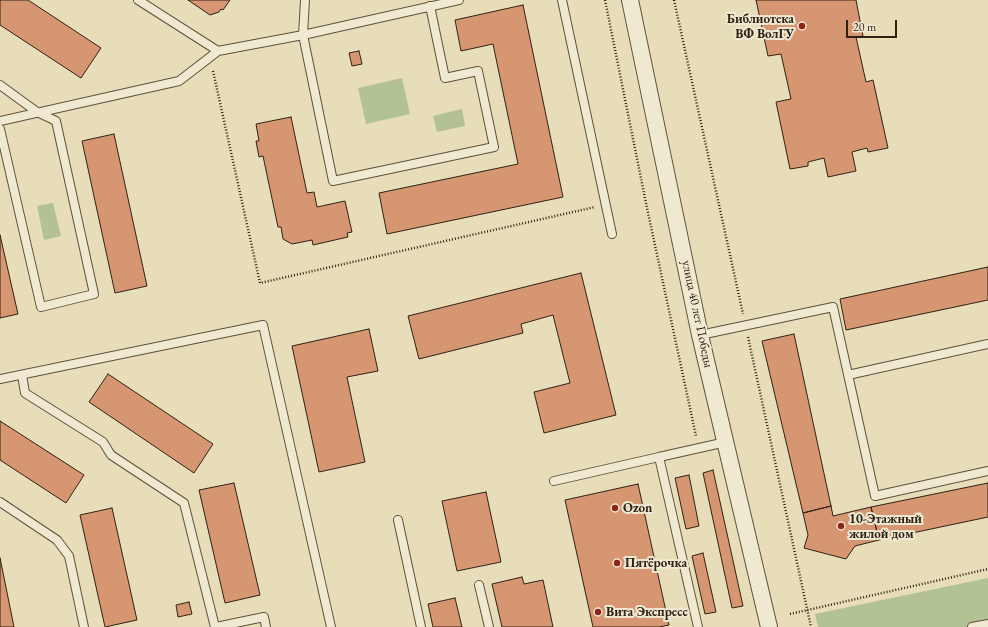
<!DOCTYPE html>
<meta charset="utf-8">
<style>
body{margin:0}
#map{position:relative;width:988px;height:627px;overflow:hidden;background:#e8ddb9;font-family:"EB Garamond",serif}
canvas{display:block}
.scale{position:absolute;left:846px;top:20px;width:51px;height:18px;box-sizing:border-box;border:2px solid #2f2114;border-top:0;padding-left:5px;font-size:12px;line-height:14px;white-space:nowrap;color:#2f2114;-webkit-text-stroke:3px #f0e9d2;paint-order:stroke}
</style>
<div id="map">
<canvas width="988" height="627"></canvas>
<div class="scale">20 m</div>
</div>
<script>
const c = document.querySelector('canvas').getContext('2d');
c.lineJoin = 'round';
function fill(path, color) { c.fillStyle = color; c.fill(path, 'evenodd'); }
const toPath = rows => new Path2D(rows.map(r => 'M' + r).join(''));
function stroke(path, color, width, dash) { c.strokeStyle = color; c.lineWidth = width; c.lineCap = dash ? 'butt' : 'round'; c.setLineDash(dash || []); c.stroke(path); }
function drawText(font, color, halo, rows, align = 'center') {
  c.font = font + ' "EB Garamond",serif'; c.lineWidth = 4; c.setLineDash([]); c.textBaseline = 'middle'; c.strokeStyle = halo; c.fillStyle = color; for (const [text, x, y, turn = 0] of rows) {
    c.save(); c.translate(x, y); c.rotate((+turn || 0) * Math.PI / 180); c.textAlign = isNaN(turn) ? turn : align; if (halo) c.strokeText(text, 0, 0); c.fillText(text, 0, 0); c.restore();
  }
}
const green = toPath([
 [402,78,410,114,366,124,358,88],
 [462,109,465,126,437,132,433,116],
 [53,203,61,236,44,240,37,206],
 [988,578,988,627,818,627,815,614]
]);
const building = toPath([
 [0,0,28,0,101,48,81,78,0,25,0,0],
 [188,0,230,0,223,10,221,9,219,12,210,15,188,0],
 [756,0,856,0,863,36,856,37,866,82,873,80,888,148,868,152,867,148,852,152,856,171,828,177,824,158,808,162,808,166,790,169,776,102,791,99,781,54,768,56,756,0],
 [523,5,563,197,387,234,379,193,518,164,493,44,461,51,455,20,523,5],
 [359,51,362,64,352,66,349,53,359,51],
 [291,117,307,193,314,192,317,207,345,201,352,232,347,233,348,237,313,245,312,240,292,244,283,239,281,227,278,227,263,156,259,157,256,141,259,141,256,124,291,117],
 [114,134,147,286,115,293,82,141,114,134],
 [0,235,18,314,0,318,0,235],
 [988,267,988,300,846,330,840,299,988,267],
 [581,273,616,415,544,433,534,392,570,383,553,315,521,324,523,333,419,359,408,316,581,273],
 [369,329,378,371,347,377,365,462,319,472,292,346,369,329],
 [794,334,831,506,803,513,762,341,794,334],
 [108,374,213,444,194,473,89,402,108,374],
 [0,421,84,475,66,503,0,460,0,421],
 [713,470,743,606,732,608,703,473,713,470],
 [689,475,699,526,686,529,675,478,689,475],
 [234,483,260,595,225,603,199,490,234,483],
 [988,483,988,517,879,540,871,507,988,483],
 [638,484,669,625,659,627,593,627,565,500,638,484],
 [486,492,501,562,457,571,442,501,486,492],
 [831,506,833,516,871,507,879,540,855,546,846,559,804,548,808,535,803,513,831,506],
 [112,508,137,620,105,627,80,515,112,508],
 [703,553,716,612,705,614,692,556,703,553],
 [0,558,14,627,0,627,0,558],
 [522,577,524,584,543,580,553,627,502,627,492,584,522,577],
 [455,598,462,627,433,627,428,604,455,598],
 [189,602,192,614,178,617,176,605,189,602]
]);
const path = toPath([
 [605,0,647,208,696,436],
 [674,0,743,314],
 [213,71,260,283,595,207],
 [748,337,811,627],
 [790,614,988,569]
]);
const lane = toPath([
 [138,0,218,51],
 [305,0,303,35,333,181,494,147,478,71,445,78,430,6],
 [562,0,612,234],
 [0,85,37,112,56,121,94,294,41,307,0,129],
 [0,121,179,81,218,51,303,35,459,0],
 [700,335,833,307,875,496,988,471],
 [22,375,25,393,103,442,111,455,184,503,215,627],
 [848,375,988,344],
 [0,379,263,325,331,627],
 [554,481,659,457],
 [0,502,57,540,69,556,84,627],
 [398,520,421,627],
 [479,585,489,627],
 [216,627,264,617,266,627],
 [698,627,659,457,726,442],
 [972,627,988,624]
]);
const street = toPath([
 [630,0,700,335,769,627]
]);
const markers = [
 [802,26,4,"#8f2418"],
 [615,508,4,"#8f2418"],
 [841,526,4,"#8f2418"],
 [617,563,4,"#8f2418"],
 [598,612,4,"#8f2418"]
];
const poiNames = [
 ["Библиотека",794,19,"right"],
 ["ВФ ВолГУ",794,34,"right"],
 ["Ozon",623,508],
 ["10-Этажный",849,519],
 ["жилой дом",849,534],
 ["Пятёрочка",625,563],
 ["Вита Экспресс",606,612]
];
const streetNames = [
 ["улица 40 лет Победы",697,314,78]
];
fill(green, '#b2c292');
fill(building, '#d69671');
stroke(building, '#2f2114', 1);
stroke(lane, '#5d503d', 10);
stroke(street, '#5d503d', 18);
stroke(path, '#2f2114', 2.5, [1, 2]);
stroke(lane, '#f0e9d2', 8);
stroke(street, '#f0e9d2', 16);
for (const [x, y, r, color] of markers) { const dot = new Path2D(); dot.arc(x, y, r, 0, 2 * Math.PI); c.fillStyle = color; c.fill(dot); stroke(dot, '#f0e9d2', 1.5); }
drawText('bold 13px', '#2f2114', '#f0e9d2', poiNames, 'left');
drawText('13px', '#2f2114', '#f0e9d2', streetNames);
</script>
